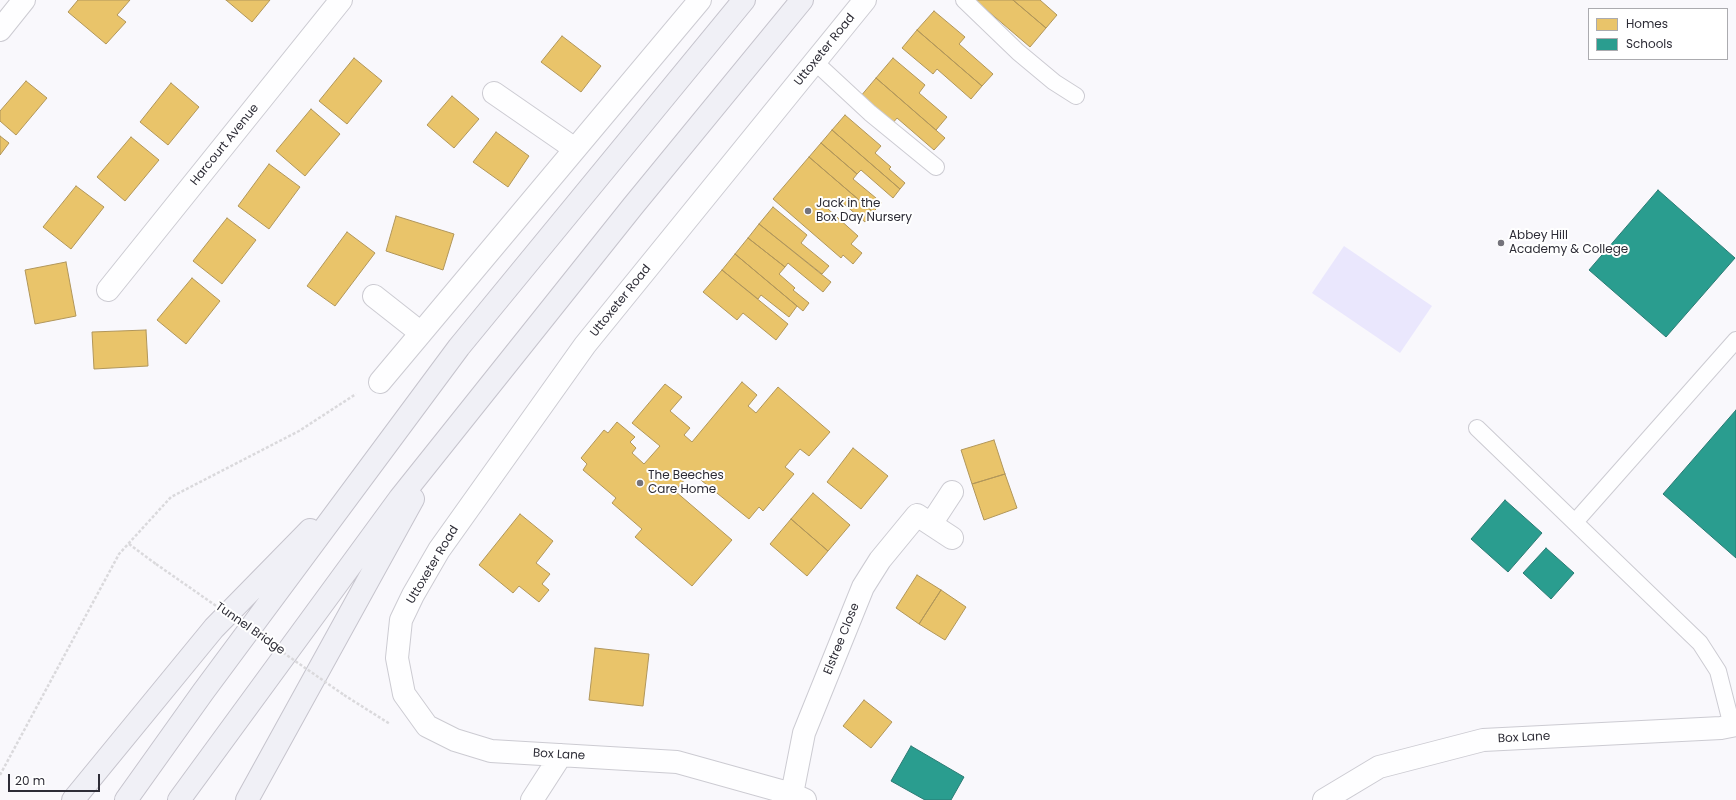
<!DOCTYPE html>
<style>
body{margin:0}
#map{position:relative;width:1736px;height:800px;overflow:hidden;background:#f9f8fc;font-family:Poppins,sans-serif}
canvas{display:block}
.legend{position:absolute;left:1588px;top:8px;width:140px;height:52px;box-sizing:border-box;background:#fff;border:1px solid #ababaf;margin:0;padding:5px 7px;list-style:none;font-size:12px;color:#2d2c36}
.legend li{display:flex;align-items:center;gap:8px;height:20px}
.legend b{width:20px;border:1px solid #ababaf}
.scale{position:absolute;left:8px;top:774px;width:92px;height:18px;box-sizing:border-box;border:2px solid #2d2c36;border-top:0;padding-left:5px;font-size:12px;line-height:14px;white-space:nowrap;color:#2d2c36;-webkit-text-stroke:3px #fff;paint-order:stroke}
</style>
<div id="map">
<canvas width="1736" height="800"></canvas>
<ul class="legend">
<li><b style="height:11px;background:#e9c46a"></b>Homes</li>
<li><b style="height:11px;background:#2a9d8f"></b>Schools</li>
</ul>
<div class="scale">20 m</div>
</div>
<script>
const c = document.querySelector('canvas').getContext('2d');
c.lineJoin = 'round';
function fill(path, color) { c.fillStyle = color; c.fill(path, 'evenodd'); }
const toPath = rows => new Path2D(rows.map(r => 'M' + r).join(''));
function stroke(path, color, width, dash) { c.strokeStyle = color; c.lineWidth = width; c.lineCap = dash ? 'butt' : 'round'; c.setLineDash(dash || []); c.stroke(path); }
function drawText(font, color, halo, rows, align = 'center') {
  c.font = font + ' Poppins,sans-serif'; c.lineWidth = 4; c.setLineDash([]); c.textBaseline = 'middle'; c.strokeStyle = halo; c.fillStyle = color; for (const [text, x, y, turn = 0] of rows) {
    c.save(); c.translate(x, y); c.rotate((+turn || 0) * Math.PI / 180); c.textAlign = isNaN(turn) ? turn : align; if (halo) c.strokeText(text, 0, 0); c.fillText(text, 0, 0); c.restore();
  }
}
const green = toPath([
 [1344,246,1432,306,1400,353,1312,293]
]);
const homes = toPath([
 [78,0,130,0,117,15,126,22,106,44,68,12,78,0],
 [226,0,270,0,252,22,226,0],
 [975,0,1013,0,1046,28,1030,47,975,0],
 [1013,0,1040,0,1057,15,1046,28,1013,0],
 [934,11,965,37,959,44,993,74,982,86,917,30,934,11],
 [917,30,982,86,971,99,937,69,933,74,902,48,917,30],
 [562,36,601,66,581,92,541,62,562,36],
 [354,58,382,81,347,124,319,101,354,58],
 [893,58,925,85,919,93,947,117,936,130,876,78,893,58],
 [876,78,945,138,934,150,897,118,892,124,860,97,876,78],
 [26,81,47,98,16,135,0,121,0,111,26,81],
 [171,83,199,107,168,145,140,122,171,83],
 [452,96,479,119,454,148,427,125,452,96],
 [311,109,340,134,305,176,276,151,311,109],
 [845,115,881,146,875,153,891,167,889,169,905,183,900,189,832,130,845,115],
 [832,130,900,189,893,198,861,170,857,174,821,143,832,130],
 [496,132,529,156,508,187,473,162,496,132],
 [0,136,9,143,0,155,0,136],
 [131,137,159,160,125,201,97,177,131,137],
 [821,143,857,174,853,179,882,203,873,212,809,157,821,143],
 [809,157,873,212,865,222,837,198,828,209,858,236,851,244,862,253,853,264,843,255,841,258,773,199,809,157],
 [269,164,300,187,269,229,238,206,269,164],
 [76,186,104,207,71,249,43,227,76,186],
 [773,207,807,235,801,243,829,266,822,274,759,224,773,207],
 [396,216,454,234,443,270,386,251,396,216],
 [227,218,256,240,222,284,193,261,227,218],
 [759,224,831,282,823,292,788,263,785,267,748,238,759,224],
 [347,232,375,253,335,306,307,286,347,232],
 [748,238,785,267,779,274,795,288,793,290,809,303,803,311,735,254,748,238],
 [735,254,797,306,789,317,761,295,758,299,722,270,735,254],
 [66,262,76,316,35,324,25,270,66,262],
 [722,270,788,324,776,340,743,313,737,320,703,292,722,270],
 [192,278,220,301,186,344,157,320,192,278],
 [146,330,148,366,94,369,92,332,146,330],
 [742,382,757,395,748,406,756,413,778,387,830,432,809,456,800,449,785,467,794,474,763,511,759,507,749,519,691,472,675,491,732,540,692,586,635,537,642,529,612,503,616,498,583,470,587,464,581,458,604,430,608,433,617,422,635,437,630,442,636,448,632,453,644,464,660,446,632,423,665,384,682,397,670,411,690,428,684,435,692,442,742,382],
 [994,440,1005,474,972,484,961,450,994,440],
 [853,448,888,476,861,509,827,482,853,448],
 [1005,474,1017,508,984,520,972,484,1005,474],
 [813,493,850,525,828,551,791,519,813,493],
 [520,514,553,541,536,563,550,574,542,584,549,590,539,602,519,586,513,593,479,565,520,514],
 [791,519,828,551,807,576,770,544,791,519],
 [917,575,941,590,919,624,896,608,917,575],
 [941,590,966,607,945,640,919,624,941,590],
 [595,648,649,654,643,706,589,700,595,648],
 [864,700,892,722,871,748,843,726,864,700]
]);
const schools = toPath([
 [1658,190,1735,258,1666,337,1589,270,1658,190],
 [1736,410,1736,558,1663,494,1736,410],
 [1505,500,1542,533,1508,572,1471,539,1505,500],
 [1546,548,1574,573,1551,599,1523,573,1546,548],
 [911,746,964,777,951,800,925,800,891,781,911,746]
]);
const path = toPath([
 [129,544,156,564],
 [344,695,390,724],
 [0,775,119,554,171,497,299,431,356,394]
]);
const lane = toPath([
 [964,0,1018,52,1054,82,1076,96],
 [815,62,870,113,936,167],
 [1477,428,1700,643,1718,671,1732,726],
 [1575,522,1736,340]
]);
const street = toPath([
 [0,30,24,0],
 [494,93,575,149],
 [108,290,341,0],
 [374,296,421,333],
 [380,382,700,0],
 [931,524,952,492],
 [792,794,804,733,863,587,880,560,917,515,952,538],
 [532,800,561,755],
 [805,800,792,794,677,762,491,751,455,740,427,726,404,694,397,658,401,620,413,595,439,550,585,345,865,0],
 [1324,800,1379,767,1483,740,1721,728,1736,725]
]);
const highway = toPath([
 [73,800,214,628,310,530],
 [126,800,203,692,459,347,744,0],
 [179,800,400,498,633,206,802,0],
 [247,800,413,499]
]);
const pathBridge = toPath([
 [156,564,344,695]
]);
const markers = [
 [808,211,4,"#74737b"],
 [1501,243,4,"#74737b"],
 [640,483,4,"#74737b"]
];
const streetNames = [
 ["Uttoxeter Road",825,50,-51],
 ["Harcourt Avenue",225,145,-51],
 ["Uttoxeter Road",621,301,-51],
 ["Uttoxeter Road",433,565,-59],
 ["Tunnel Bridge",250,629,35],
 ["Elstree Close",842,639,-68],
 ["Box Lane",1524,738,-3],
 ["Box Lane",559,755,3]
];
const poiNames = [
 ["Jack in the",816,204],
 ["Box Day Nursery",816,218],
 ["Abbey Hill",1509,236],
 ["Academy & College",1509,250],
 ["The Beeches",648,476],
 ["Care Home",648,490]
];
fill(green, '#eae7fd');
fill(homes, '#e9c46a');
stroke(homes, '#b1965a', 1);
fill(schools, '#2a9d8f');
stroke(schools, '#2b7b74', 1);
stroke(lane, '#cccbd2', 18);
stroke(street, '#cccbd2', 24);
stroke(highway, '#c6c4cd', 24);
stroke(path, '#dad9dc', 2.5, [3, 2]);
stroke(lane, '#fefeff', 16);
stroke(street, '#fefeff', 22);
stroke(highway, '#f0f0f6', 22);
stroke(pathBridge, '#dad9dc', 2.5, [3, 2]);
for (const [x, y, r, color] of markers) { const dot = new Path2D(); dot.arc(x, y, r, 0, 2 * Math.PI); c.fillStyle = color; c.fill(dot); stroke(dot, '#fff', 1.5); }
drawText('12px', '#2d2c36', '#fff', streetNames);
drawText('12px', '#2d2c36', '#fff', poiNames, 'left');
</script>
